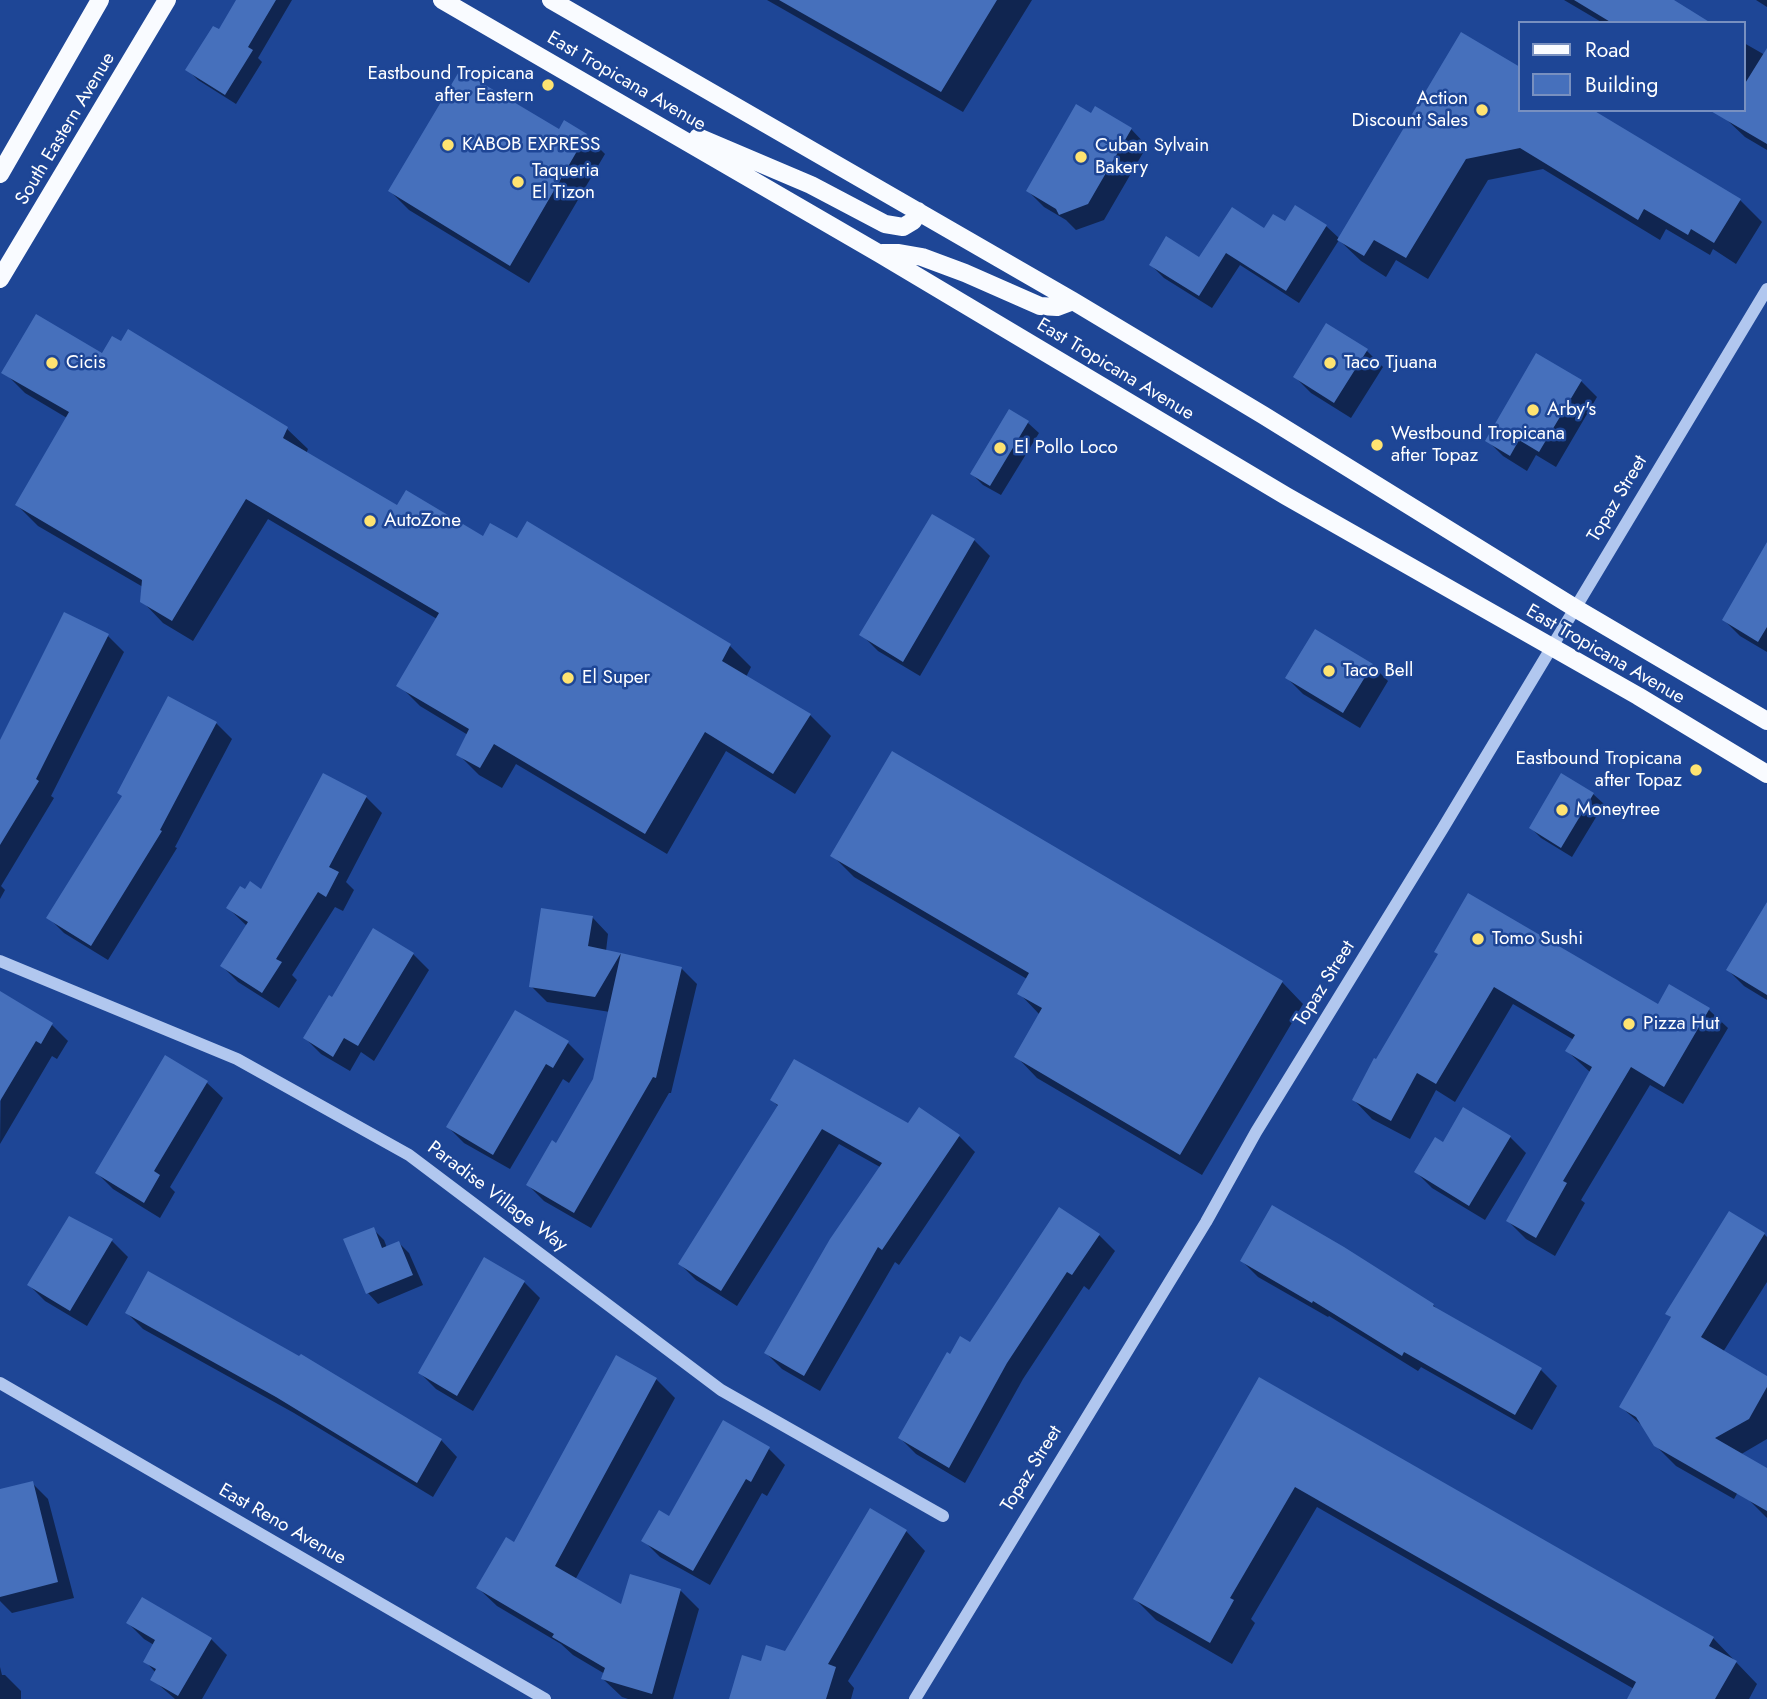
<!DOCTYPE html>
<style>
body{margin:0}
#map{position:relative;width:1767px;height:1699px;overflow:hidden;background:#1e4696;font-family:Jost,sans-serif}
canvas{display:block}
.legend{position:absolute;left:1518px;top:21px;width:228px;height:91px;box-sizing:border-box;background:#1e4696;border:2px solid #7890c0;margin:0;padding:9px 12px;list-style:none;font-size:21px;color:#fff}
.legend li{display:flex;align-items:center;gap:14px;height:35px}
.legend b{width:35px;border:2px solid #7890c0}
</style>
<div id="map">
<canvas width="1767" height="1699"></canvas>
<ul class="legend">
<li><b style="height:9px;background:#f9fbff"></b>Road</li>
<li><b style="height:19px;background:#4670bc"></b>Building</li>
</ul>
</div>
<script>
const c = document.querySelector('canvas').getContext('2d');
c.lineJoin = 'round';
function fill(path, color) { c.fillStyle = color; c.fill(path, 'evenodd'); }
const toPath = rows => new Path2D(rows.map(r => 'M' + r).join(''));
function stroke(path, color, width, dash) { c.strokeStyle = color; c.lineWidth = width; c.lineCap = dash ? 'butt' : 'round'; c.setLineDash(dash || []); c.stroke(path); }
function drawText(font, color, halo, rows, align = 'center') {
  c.font = font + ' Jost,sans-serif'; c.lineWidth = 5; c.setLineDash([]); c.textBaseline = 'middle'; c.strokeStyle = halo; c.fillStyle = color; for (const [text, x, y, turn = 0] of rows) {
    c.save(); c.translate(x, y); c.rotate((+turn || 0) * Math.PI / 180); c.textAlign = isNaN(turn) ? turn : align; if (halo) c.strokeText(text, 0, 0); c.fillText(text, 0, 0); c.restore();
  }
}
const shadow = toPath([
 [238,0,292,0,258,58,262,62,236,104,198,80,188,70,220,32],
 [767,0,1032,0,963,112],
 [1564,0,1671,0,1710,23,1603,23],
 [1756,0,1767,0,1767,7],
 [1462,34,1520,69,1520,110,1740,200,1762,222,1736,264,1713,249,1710,255,1666,229,1660,240,1543,169,1488,180,1428,279,1396,260,1386,277,1361,261,1339,240,1299,303,1240,265,1212,308,1164,278,1151,265,1200,259,1286,223,1296,207,1326,226,1340,239],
 [1744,43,1765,55,1767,51,1767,150,1745,137,1726,119,1744,110],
 [1092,115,1131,129,1147,146,1104,220,1076,230,1066,220,1044,207,1028,191],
 [560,131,586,135,605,154,529,283,409,210,390,191],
 [1367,351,1383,367,1351,418,1311,393,1295,377],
 [103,355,286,428,308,449,306,454,398,508,484,538,730,646,751,667,746,677,810,715,831,736,795,794,726,751,667,854,516,764,502,788,479,775,458,754,468,735,420,706,399,685,437,619,268,519,193,641,163,623,142,601,143,587,38,526,17,505,67,418,25,393,4,372],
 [1581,381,1597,397,1556,467,1536,455,1527,471,1503,456,1487,440],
 [1010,412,1028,423,1039,433,1001,495,983,485,972,474],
 [974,540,990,556,920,676,878,651,862,635],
 [1767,568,1767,652,1740,636,1724,620],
 [108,636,124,652,51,796,54,798,1,886,5,890,0,899,0,746],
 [1372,665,1388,681,1360,728,1303,694,1287,678],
 [216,723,232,739,175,847,177,848,108,960,64,933,48,917],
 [1562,775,1593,794,1604,804,1572,857,1541,838,1531,828],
 [366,797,382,813,346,882,354,890,343,911,335,907,292,975,297,980,279,1008,238,982,222,966,247,926,228,908,245,891,262,891],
 [832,855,1282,982,1303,1004,1202,1175,1037,1078,1016,1056,1040,1015,1019,993,1027,979,854,877],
 [1767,905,1767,1000,1744,986,1728,970],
 [592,917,608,934,606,951,681,968,697,984,671,1093,669,1093,591,1228,544,1201,528,1185,557,1146,594,1080,610,1012,547,1002,531,986],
 [413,954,429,970,374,1061,361,1052,350,1071,321,1054,305,1038,333,1000],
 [1440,955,1658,1006,1670,986,1709,1010,1728,1028,1683,1104,1650,1085,1581,1200,1585,1203,1555,1256,1526,1239,1508,1221,1591,1073,1567,1051,1574,1040,1513,1004,1455,1102,1436,1090,1410,1139,1372,1119,1354,1100],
 [2,994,52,1025,68,1041,57,1059,52,1056,0,1144],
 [568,1043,584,1059,569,1083,563,1079,510,1169,464,1143,448,1127],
 [206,1082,223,1098,170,1187,175,1192,160,1218,113,1189,97,1173],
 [772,1100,959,1136,975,1152,899,1265,895,1262,820,1391,782,1369,766,1353,880,1167,839,1144,737,1306,696,1280,680,1264,779,1107],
 [1510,1137,1526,1153,1485,1220,1432,1188,1416,1172,1443,1144],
 [70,1218,112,1241,128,1257,87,1326,45,1301,29,1285],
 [373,1229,384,1240,387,1248,399,1243,409,1253,423,1285,378,1304,368,1293],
 [1764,1234,1767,1237,1767,1282,1723,1352,1767,1378,1767,1439,1738,1456,1751,1469,1734,1499,1676,1466,1655,1445,1646,1429,1621,1407,1672,1318,1667,1314],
 [1099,1235,1115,1251,1089,1290,1084,1286,1023,1379,965,1483,916,1454,900,1438,951,1357,970,1344],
 [1242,1261,1433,1305,1440,1312,1541,1370,1557,1386,1532,1430,1421,1367,1418,1371,1329,1316,1328,1317,1258,1277],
 [524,1282,540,1298,473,1411,436,1389,420,1373],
 [127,1313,300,1359,301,1357,441,1440,457,1457,433,1497,294,1413,143,1329],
 [656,1379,675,1398,575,1580,623,1607,680,1590,699,1609,673,1699,628,1699,622,1697,603,1679,605,1674,573,1655,561,1644,497,1606,478,1588],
 [1260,1379,1713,1638,1757,1684,1749,1699,1629,1699,1634,1689,1317,1507,1251,1619,1255,1623,1232,1664,1156,1620,1135,1599],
 [724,1423,769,1449,785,1465,767,1496,762,1493,710,1585,660,1557,644,1541,670,1518],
 [1767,1470,1767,1518,1747,1498],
 [32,1483,48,1499,74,1598,12,1613,0,1601,0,1491],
 [906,1531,925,1551,848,1681,854,1688,851,1699,731,1699,763,1663,786,1653],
 [128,1623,211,1639,227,1655,202,1699,175,1699,152,1679,156,1673,145,1661,154,1645,144,1639],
 [0,1667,2,1675,5,1675,21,1691,21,1699,0,1699]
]);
const building = toPath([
 [236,0,276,0,248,47,253,50,225,95,185,70,213,26,219,29],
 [779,0,997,0,941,92],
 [1574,0,1674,0,1711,23,1612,23],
 [1461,32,1520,67,1520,110,1593,110,1741,199,1714,243,1691,229,1688,235,1644,209,1638,220,1520,148,1466,159,1406,258,1374,240,1364,256,1337,240],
 [1767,48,1767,144,1709,110,1744,110,1744,85],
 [460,70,559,129,564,120,587,134,510,266,388,191],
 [1076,104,1091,113,1095,106,1132,128,1088,204,1059,215,1056,209,1026,191],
 [1295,205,1327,225,1286,291,1226,253,1199,296,1149,265,1166,236,1199,257,1232,207,1264,228,1273,214,1285,221],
 [36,314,102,353,112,336,121,341,128,329,288,427,283,438,397,505,406,490,483,536,490,523,517,538,527,521,731,644,722,661,811,714,773,774,705,732,645,834,494,744,480,768,456,755,469,729,396,686,439,613,246,499,172,621,140,602,142,580,15,505,69,412,1,373],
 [1326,323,1368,349,1334,403,1293,377],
 [1536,353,1582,380,1539,452,1519,440,1510,456,1485,441],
 [1009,409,1029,421,990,486,970,474],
 [932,514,975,539,903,662,859,635],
 [1767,542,1767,627,1758,642,1722,620],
 [64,612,109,634,36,779,39,781,0,845,0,740],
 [1315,629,1373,664,1343,713,1285,678],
 [168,696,217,722,160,830,162,831,91,946,46,918,122,796,117,793],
 [892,751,1283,981,1180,1155,1014,1057,1042,1008,1017,994,1029,973,830,856],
 [323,773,367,796,329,867,339,872,326,897,318,892,276,959,282,962,262,993,220,966,248,922,226,908,240,886,245,889,250,881,261,889],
 [1561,773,1594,793,1561,848,1529,828],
 [1468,893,1658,1004,1669,984,1710,1008,1664,1087,1631,1067,1563,1181,1567,1183,1536,1238,1506,1221,1592,1067,1565,1051,1575,1035,1494,987,1436,1084,1417,1073,1391,1121,1352,1100,1374,1058,1376,1059,1438,954,1434,952],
 [1767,902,1767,995,1726,970],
 [541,908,593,916,588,946,621,953,595,997,529,987],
 [373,928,414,953,358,1046,344,1038,333,1057,303,1038,329,995,332,997],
 [621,953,682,967,656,1078,653,1077,574,1213,526,1185,552,1140,556,1143,593,1079],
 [0,991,53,1023,41,1044,36,1041,0,1101],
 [515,1010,569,1041,553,1068,546,1064,493,1155,446,1127],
 [165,1055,208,1081,154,1171,160,1175,144,1203,95,1173],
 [794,1059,908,1123,919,1107,960,1135,882,1250,878,1247,804,1376,764,1353,830,1239,882,1163,822,1129,721,1291,678,1264,778,1105,770,1100],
 [1463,1107,1511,1136,1469,1206,1414,1172,1435,1137,1443,1142],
 [1272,1205,1344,1247,1434,1304,1433,1306,1542,1368,1515,1415,1404,1352,1402,1356,1313,1301,1312,1303,1240,1261],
 [1059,1207,1100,1234,1072,1275,1067,1272,1007,1363,949,1468,898,1438,947,1352,950,1354,960,1336,970,1342],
 [1729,1211,1765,1233,1701,1337,1767,1376,1767,1387,1749,1419,1715,1438,1767,1468,1767,1511,1654,1446,1636,1417,1619,1407,1671,1317,1665,1314],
 [69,1216,113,1239,70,1311,27,1285],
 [374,1227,382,1248,399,1241,413,1275,366,1294,343,1239],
 [484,1257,525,1281,457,1396,418,1373],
 [148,1271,299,1356,301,1354,442,1439,417,1483,276,1397,125,1313],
 [616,1355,657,1378,555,1566,621,1604,630,1574,681,1589,652,1694,601,1679,605,1668,552,1637,554,1634,476,1588,506,1537,514,1542],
 [1259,1377,1714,1637,1709,1646,1737,1661,1715,1699,1627,1699,1636,1682,1295,1487,1230,1598,1234,1600,1210,1643,1133,1599],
 [723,1420,770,1447,751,1482,746,1479,693,1571,641,1541,659,1510,669,1516],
 [33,1481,58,1582,0,1597,0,1489],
 [870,1508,907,1530,828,1664,836,1667,826,1699,729,1699,742,1655,761,1661,766,1645,785,1651],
 [142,1597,212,1638,178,1696,150,1680,156,1669,143,1662,155,1640,126,1623]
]);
const minor = toPath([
 [0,961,237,1059,409,1155,721,1390,943,1516],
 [0,1383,545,1699],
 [915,1699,1206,1222,1256,1132,1443,828,1767,289]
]);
const major = toPath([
 [442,0,880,254,1286,496,1638,696,1767,774],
 [551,0,1073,301,1263,415,1575,608,1767,721],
 [698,137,811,185,885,224,903,227,913,221,918,211],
 [0,174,100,0],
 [882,253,899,253,922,257,965,273,1040,306,1057,307,1073,301],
 [0,279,167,0]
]);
const markers = [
 [548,85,7,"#fee371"],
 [1482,110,7,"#fee371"],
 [448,145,7,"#fee371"],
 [1081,157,7,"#fee371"],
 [518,182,7,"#fee371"],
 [52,363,7,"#fee371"],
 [1330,363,7,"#fee371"],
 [1533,410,7,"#fee371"],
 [1377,445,7,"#fee371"],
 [1000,448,7,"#fee371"],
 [370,521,7,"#fee371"],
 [1329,671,7,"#fee371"],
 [568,678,7,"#fee371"],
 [1696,770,7,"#fee371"],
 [1562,810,7,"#fee371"],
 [1478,939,7,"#fee371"],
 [1629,1024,7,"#fee371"]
];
const poiNames = [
 ["Eastbound Tropicana",534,74,"right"],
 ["after Eastern",534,96,"right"],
 ["Action",1468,99,"right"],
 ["Discount Sales",1468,121,"right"],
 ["KABOB EXPRESS",462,145],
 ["Cuban Sylvain",1095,146],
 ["Bakery",1095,168],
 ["Taqueria",532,171],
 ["El Tizon",532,193],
 ["Cicis",66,363],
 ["Taco Tjuana",1344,363],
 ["Arby's",1547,410],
 ["Westbound Tropicana",1391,434],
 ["after Topaz",1391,456],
 ["El Pollo Loco",1014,448],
 ["AutoZone",384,521],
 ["Taco Bell",1343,671],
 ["El Super",582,678],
 ["Eastbound Tropicana",1682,759,"right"],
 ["after Topaz",1682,781,"right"],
 ["Moneytree",1576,810],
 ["Tomo Sushi",1492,939],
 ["Pizza Hut",1643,1024]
];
const streetNames = [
 ["East Tropicana Avenue",626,82,30],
 ["South Eastern Avenue",66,129,-59],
 ["East Tropicana Avenue",1115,370,31],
 ["Topaz Street",1618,499,-59],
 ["East Tropicana Avenue",1605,655,30],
 ["Topaz Street",1325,984,-58],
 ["Paradise Village Way",497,1197,37],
 ["Topaz Street",1032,1469,-58],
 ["East Reno Avenue",282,1525,30]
];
fill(shadow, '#0007');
fill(building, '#4670bc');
stroke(minor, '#b1c7ef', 12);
stroke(major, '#f9fbff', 18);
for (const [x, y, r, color] of markers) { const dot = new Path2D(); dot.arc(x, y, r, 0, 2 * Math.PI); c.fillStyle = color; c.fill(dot); stroke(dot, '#1e4696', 2.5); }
drawText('19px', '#fff', '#1e4696', poiNames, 'left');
drawText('19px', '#fff', '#1e4696', streetNames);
</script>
